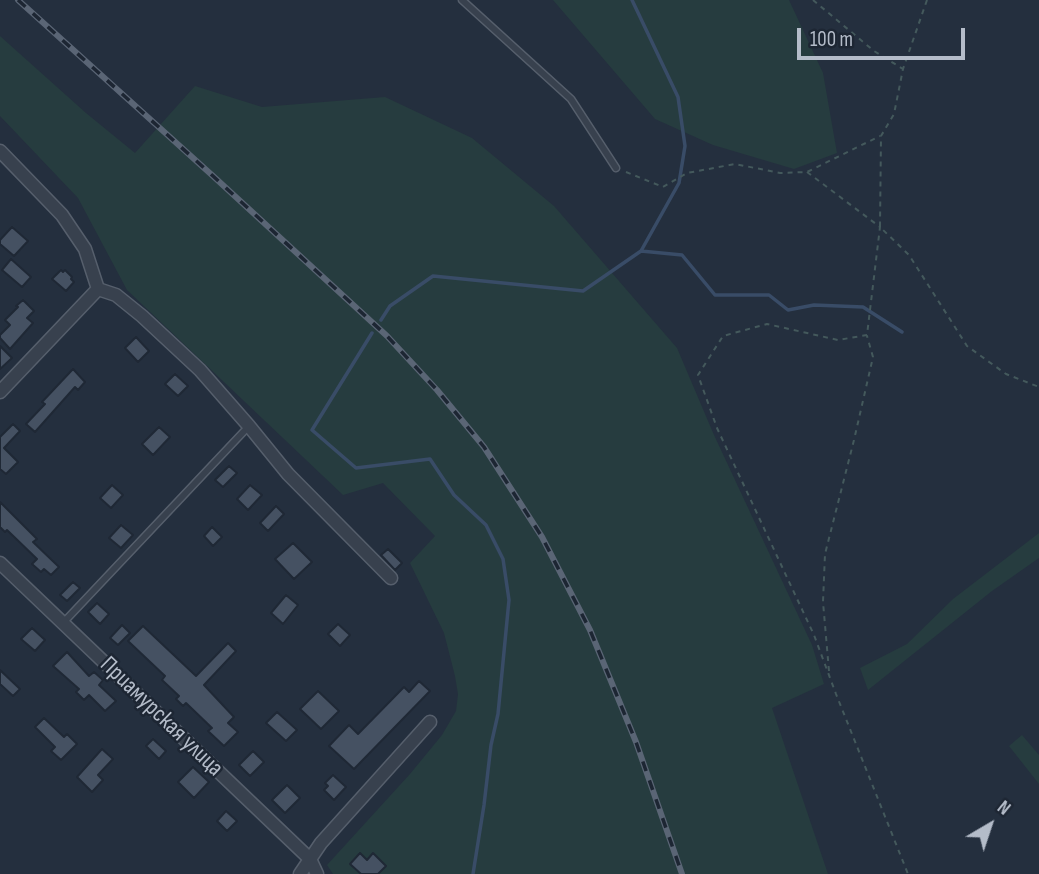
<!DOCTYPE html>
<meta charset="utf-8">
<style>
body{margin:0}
#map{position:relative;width:1039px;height:874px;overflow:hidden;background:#242f3e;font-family:"Sofia Sans Condensed",sans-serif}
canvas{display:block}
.north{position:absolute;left:955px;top:790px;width:70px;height:70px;-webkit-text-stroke:5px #1d2633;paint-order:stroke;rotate:39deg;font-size:19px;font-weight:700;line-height:28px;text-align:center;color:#b4bcc9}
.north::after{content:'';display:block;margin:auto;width:24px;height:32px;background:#b4bcc9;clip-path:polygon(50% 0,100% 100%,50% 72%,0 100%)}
.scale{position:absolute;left:797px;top:28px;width:168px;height:32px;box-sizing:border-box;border:4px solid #b4bcc9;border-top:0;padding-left:9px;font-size:21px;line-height:24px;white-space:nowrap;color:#b4bcc9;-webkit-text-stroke:5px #1d2633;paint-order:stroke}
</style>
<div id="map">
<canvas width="1039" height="874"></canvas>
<div class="north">N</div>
<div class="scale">100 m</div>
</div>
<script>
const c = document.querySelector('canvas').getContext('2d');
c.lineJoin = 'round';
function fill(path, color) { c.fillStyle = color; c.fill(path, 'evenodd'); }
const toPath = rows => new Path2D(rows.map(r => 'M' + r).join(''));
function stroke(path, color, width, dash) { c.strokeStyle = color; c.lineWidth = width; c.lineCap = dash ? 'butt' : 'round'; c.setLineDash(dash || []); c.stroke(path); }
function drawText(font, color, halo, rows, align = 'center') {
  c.font = font + ' "Sofia Sans Condensed",sans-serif'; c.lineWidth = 5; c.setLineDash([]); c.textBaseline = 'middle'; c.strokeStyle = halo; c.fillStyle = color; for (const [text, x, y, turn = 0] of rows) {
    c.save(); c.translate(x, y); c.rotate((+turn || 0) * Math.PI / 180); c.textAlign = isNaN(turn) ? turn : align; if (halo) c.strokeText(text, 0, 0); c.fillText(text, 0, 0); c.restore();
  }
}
const green = toPath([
 [553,0,789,0,823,73,837,153,794,169,713,145,655,119],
 [0,36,86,113,135,153,195,86,262,107,385,97,472,138,554,206,677,348,714,435,812,645,824,684,772,708,828,874,333,874,327,865,410,774,442,735,456,711,458,694,455,676,444,633,410,563,435,536,383,483,343,495,127,290,78,198,0,116],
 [1039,533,1039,558,992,591,868,690,860,668,907,644,953,599],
 [1022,735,1039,755,1039,784,1009,746]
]);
const stream = toPath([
 [641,251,682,255,715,295,769,295,788,310,814,305,863,307,902,332],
 [381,320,390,306,433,276,583,291,641,251,679,183,685,146,678,97,632,0],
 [372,333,312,430,356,468,430,459,454,495,486,525,503,559,509,600,498,714,491,745,484,805,473,874]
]);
const building = toPath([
 [12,227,28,241,14,256,0,244,0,240,12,227],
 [11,259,31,277,22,287,2,270,11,259],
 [61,270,63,272,65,270,72,277,71,279,74,282,66,291,52,279,61,270],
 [23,300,34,311,27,318,33,323,10,349,0,338,0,335,10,325,5,320,18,307,16,306,23,300],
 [136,337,149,351,138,362,125,348,136,337],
 [0,346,12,358,0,369,0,346],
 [73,369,85,382,78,390,75,387,35,432,26,424,45,404,42,402,73,369],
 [175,374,188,386,178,396,165,384,175,374],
 [13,424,20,431,4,448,18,462,6,474,0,469,0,437,13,424],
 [159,427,170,437,153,455,142,444,159,427],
 [229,466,237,473,223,487,215,480,229,466],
 [112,485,123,495,111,508,100,498,112,485],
 [250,485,262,495,248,510,237,499,250,485],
 [0,502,37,539,33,542,59,567,51,575,44,569,41,572,32,564,37,559,7,530,5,532,0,527,0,502],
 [276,506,284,514,268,531,260,523,276,506],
 [121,525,133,535,121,548,109,538,121,525],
 [212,527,222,537,213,546,204,536,212,527],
 [293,543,312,562,294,579,275,559,293,543],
 [388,549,402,563,395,570,381,555,388,549],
 [73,582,80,588,67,601,60,595,73,582],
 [286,595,298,605,283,624,271,613,286,595],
 [97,603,109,614,100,624,88,612,97,603],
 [338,624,350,635,340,646,328,634,338,624],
 [122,625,130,633,118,645,110,638,122,625],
 [143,626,196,676,228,643,236,651,204,685,234,717,228,723,238,732,224,746,208,731,212,728,186,703,183,706,176,699,179,696,162,680,165,676,128,641,143,626],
 [32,628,45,640,35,651,21,639,32,628],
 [67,652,89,676,94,672,103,680,99,685,116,701,105,711,89,695,84,700,76,692,79,689,53,666,67,652],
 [0,670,20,689,13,696,0,684,0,670],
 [419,681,430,691,354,769,329,746,349,725,358,734,404,687,409,692,419,681],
 [318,691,339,711,321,729,300,709,318,691],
 [277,712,297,730,286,741,266,723,277,712],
 [44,718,64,737,67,734,77,744,61,760,51,751,55,747,35,727,44,718],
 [153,739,166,751,159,759,146,746,153,739],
 [102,749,113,759,98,775,103,780,92,792,77,777,102,749],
 [253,751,264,762,250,776,239,765,253,751],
 [193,767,209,782,194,798,178,782,193,767],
 [333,775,346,787,334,800,324,790,328,786,325,783,333,775],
 [287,785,300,798,285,813,272,800,287,785],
 [226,811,237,821,227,831,217,821,226,811],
 [360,853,367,860,373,853,386,866,378,874,361,874,350,864,360,853]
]);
const path = toPath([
 [813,0,874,51,903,69],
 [927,0,903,69,894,114,881,136,880,227,909,255,967,346,1006,374,1039,387],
 [626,172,663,187,687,173,735,164,780,173,807,172,880,136],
 [807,172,880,227,867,335,838,340,767,324,723,336,698,375,717,428,814,635,836,694,908,874],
 [829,671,823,602,825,554,854,440,873,357,867,336]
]);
const service = toPath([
 [462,0,571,99,616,168],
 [63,623,249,426]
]);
const minor = toPath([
 [0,151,62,215,85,249,98,289],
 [98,289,116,295,142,316,200,370,249,426,288,474,391,578],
 [0,392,98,289],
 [0,563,310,859,317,874],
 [300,874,321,843,430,722]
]);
const rail = toPath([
 [18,0,213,176,387,336,437,390,484,447,542,537,590,630,636,742,682,874]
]);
const streetNames = [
 ["Приамурская улица",161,717,44]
];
fill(green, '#263c3f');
stroke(stream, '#394c67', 3.5);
fill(building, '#455162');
stroke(building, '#1f2835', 2);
stroke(service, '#565f6c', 9);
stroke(minor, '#565f6c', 15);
stroke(path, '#44595c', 2, [5, 5]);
stroke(service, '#38414e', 6);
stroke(minor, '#38414e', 12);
stroke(rail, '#5a6575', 6);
stroke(rail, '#1d2633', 3.5, [10]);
drawText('24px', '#b4bcc9', '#1d2633', streetNames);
</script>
